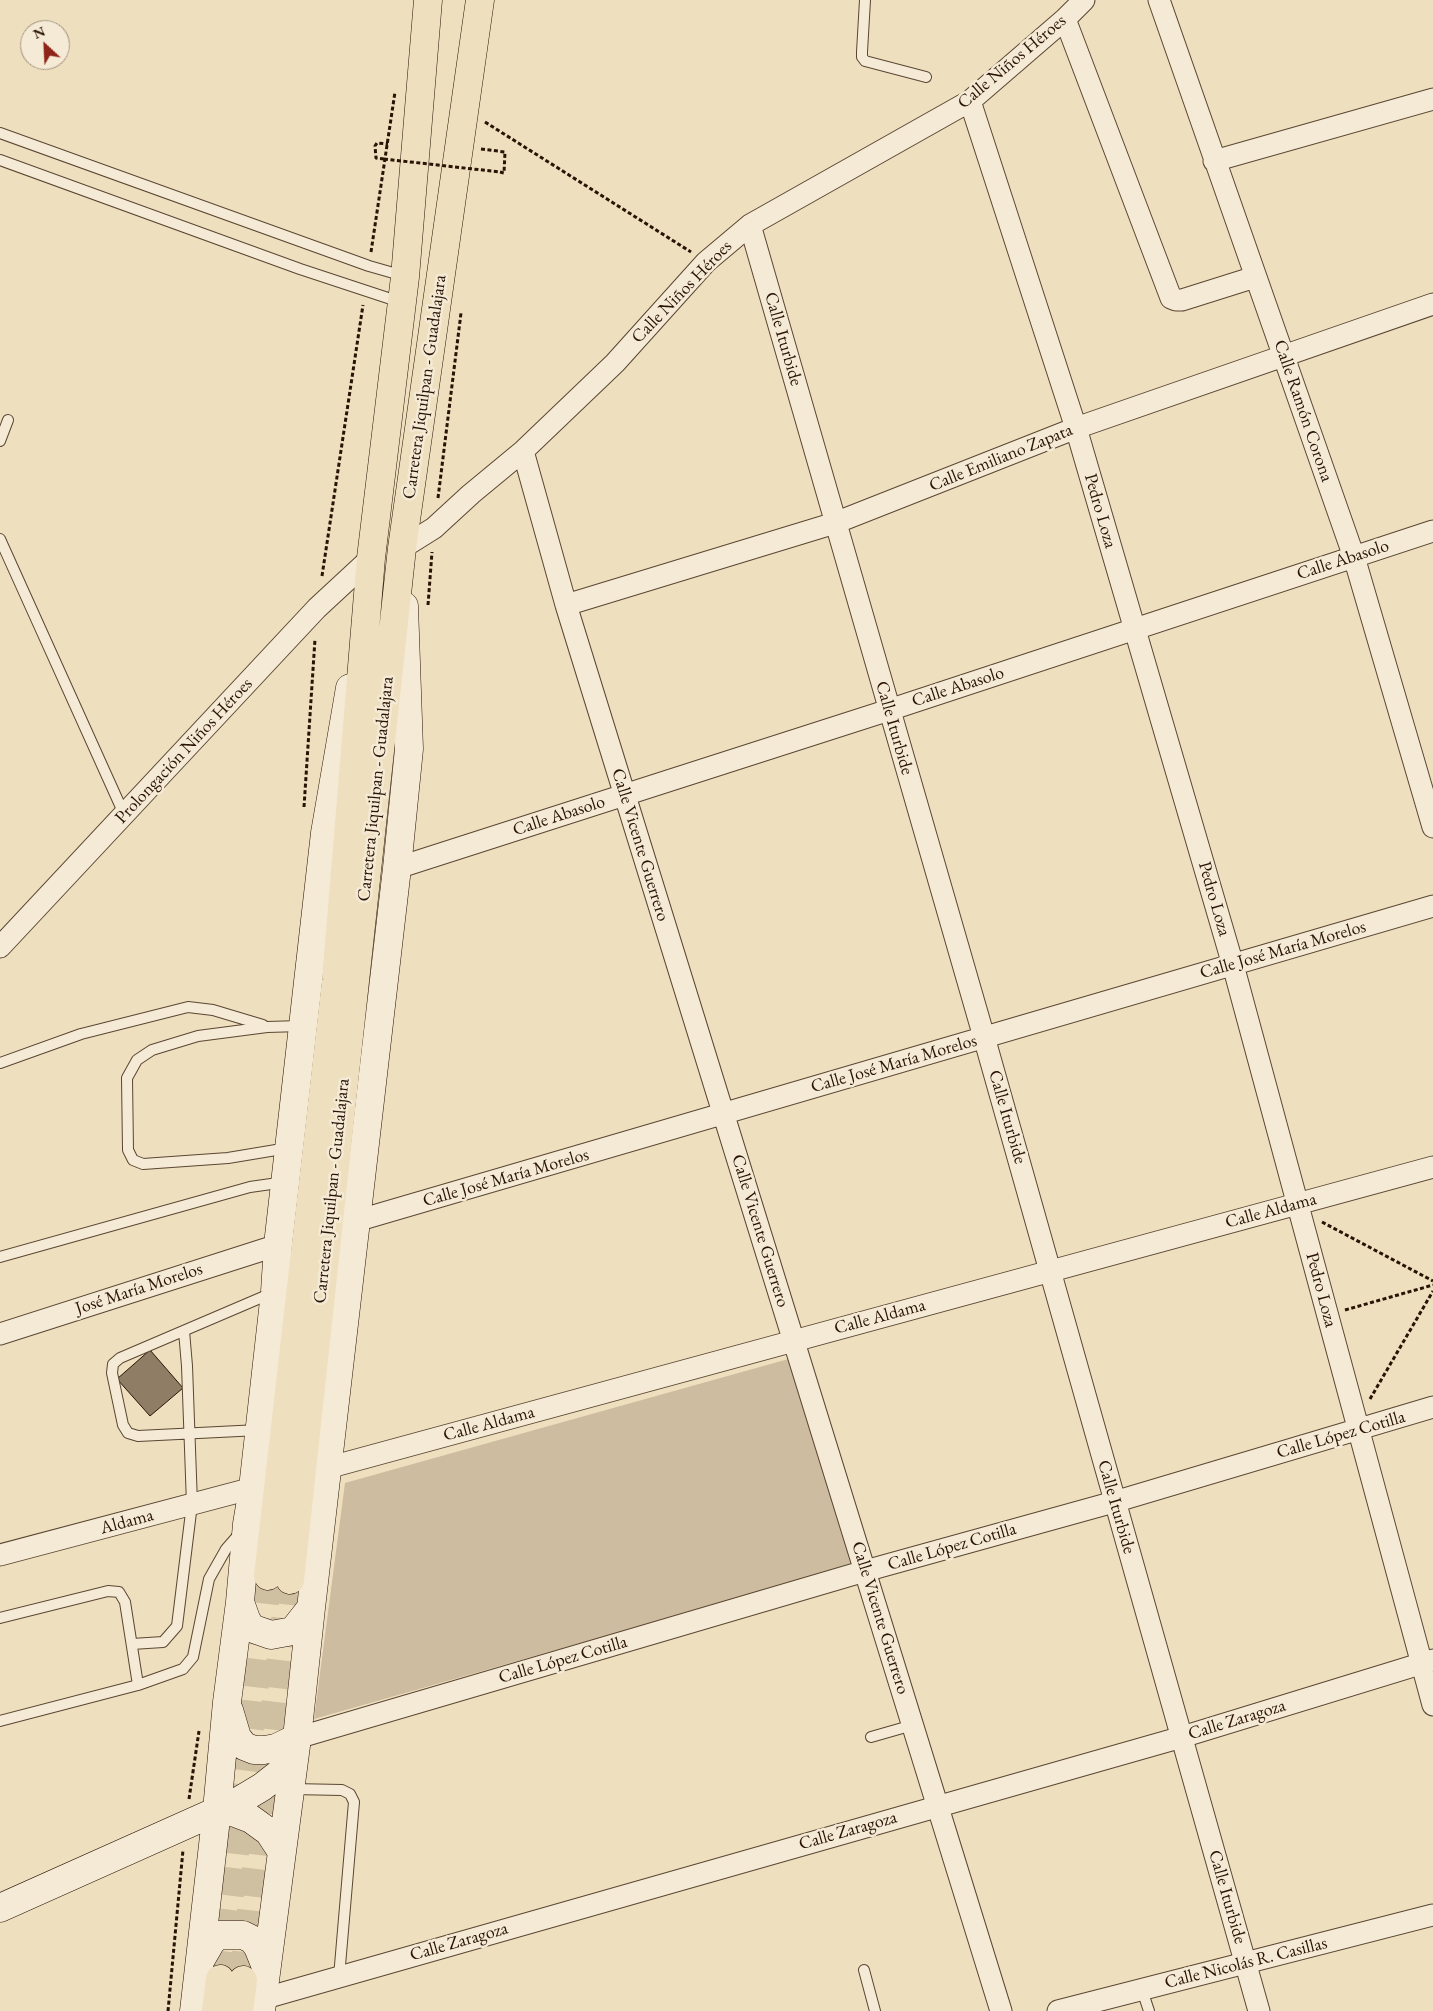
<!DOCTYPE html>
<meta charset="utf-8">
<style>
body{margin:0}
#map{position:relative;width:1433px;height:2011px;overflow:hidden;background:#eedfbe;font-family:"EB Garamond",serif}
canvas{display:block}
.north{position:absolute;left:20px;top:20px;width:50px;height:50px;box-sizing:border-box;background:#f4ead5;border:1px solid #a39482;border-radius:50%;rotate:335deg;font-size:14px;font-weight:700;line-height:20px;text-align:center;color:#291305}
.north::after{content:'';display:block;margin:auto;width:18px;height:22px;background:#8f2418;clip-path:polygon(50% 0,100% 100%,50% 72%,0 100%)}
</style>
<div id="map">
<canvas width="1433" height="2011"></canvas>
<div class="north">N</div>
</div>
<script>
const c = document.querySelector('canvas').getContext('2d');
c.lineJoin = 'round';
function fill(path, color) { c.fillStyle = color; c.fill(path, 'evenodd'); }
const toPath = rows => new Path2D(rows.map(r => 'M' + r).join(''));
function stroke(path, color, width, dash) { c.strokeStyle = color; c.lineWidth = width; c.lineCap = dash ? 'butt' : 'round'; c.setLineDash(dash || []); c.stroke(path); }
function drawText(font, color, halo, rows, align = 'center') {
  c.font = font + ' "EB Garamond",serif'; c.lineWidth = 5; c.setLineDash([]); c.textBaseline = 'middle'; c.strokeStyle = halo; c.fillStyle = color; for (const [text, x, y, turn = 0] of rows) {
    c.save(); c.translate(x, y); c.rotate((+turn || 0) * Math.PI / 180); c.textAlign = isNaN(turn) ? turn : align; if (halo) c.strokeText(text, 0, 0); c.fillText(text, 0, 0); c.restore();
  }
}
const green = toPath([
 [792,1358,854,1565,314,1719,345,1483]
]);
const building = toPath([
 [150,1350,183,1388,150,1416,117,1379,150,1350]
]);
const highwayTunnel = toPath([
 [220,1979,268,1576],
 [243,1980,290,1580]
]);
const path = toPath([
 [485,122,691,252],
 [481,149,505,152,504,173,500,172],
 [384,159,376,158,375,146,377,143,388,144],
 [371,252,395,92],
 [438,498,461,313],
 [322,576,363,305],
 [428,605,432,552],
 [304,807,315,639],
 [1322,1222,1433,1281],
 [1345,1310,1433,1285],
 [1370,1399,1433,1291],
 [189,1799,199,1731],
 [168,2011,183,1850]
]);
const lane = toPath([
 [865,0,862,52,862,57,865,61,926,77],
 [0,133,369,266,404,276],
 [0,160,300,269,400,302],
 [0,441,8,420],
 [0,539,124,814],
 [0,1063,81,1034,188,1007,213,1010,263,1025],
 [288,1148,228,1158,143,1164,133,1160,128,1150,127,1078,137,1060,152,1050,198,1036,267,1027,301,1026],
 [0,1257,250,1187,285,1182],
 [259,1430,138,1436,128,1433,123,1425,112,1373,113,1364,120,1358,272,1293],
 [0,1618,108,1591,119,1592,125,1602,138,1685],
 [132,1644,163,1642,177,1626,192,1504,187,1366,184,1331],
 [0,1721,138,1685,183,1669,193,1657,209,1579,226,1549,240,1533],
 [871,1737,913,1725],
 [292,1789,342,1790,350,1794,354,1802,339,1977],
 [864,1970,875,2011],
 [1142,1990,1149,2011]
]);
const street = toPath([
 [1159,0,1354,557,1433,827],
 [1065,19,1171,298,1176,300,1182,300,1255,277],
 [970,101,1076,428,1233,965,1433,1705],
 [1214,161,1433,99],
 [750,225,984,1037,1259,2011],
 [523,451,566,605,1001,2011],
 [402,548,434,528,471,494,523,451,615,363,706,262,750,225,970,101,1065,19,1084,0],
 [566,605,835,523,1076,428,1433,304],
 [397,868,889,710,1433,531],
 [0,947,317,608,371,558],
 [356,1221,1433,906],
 [0,1334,278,1245],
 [327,1468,1433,1167],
 [0,1555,253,1488],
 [297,1738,865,1571,1114,1502,1433,1407],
 [262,1999,1182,1737,1433,1660],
 [1058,2011,1433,1915]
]);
const secondary = toPath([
 [240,1602,246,1619,251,1628,271,1635,293,1631,311,1608],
 [229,1710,237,1737,244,1746,254,1750,264,1750,276,1748,297,1738],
 [217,1810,235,1813,251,1819,269,1832,282,1852],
 [0,1908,237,1802,262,1787,280,1773,294,1757],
 [200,1961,211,1942,218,1935,243,1935,253,1940,258,1947,266,1967],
 [194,2011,217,1810,227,1702,240,1602,247,1524,253,1488,275,1292,278,1245,325,833,350,688],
 [261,2011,297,1738,311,1608,397,868,409,749,404,606]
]);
const highway = toPath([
 [268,1576,336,981,371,558,405,277,428,0],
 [290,1580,402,548,480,0],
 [216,2011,220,1979],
 [239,2011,243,1980]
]);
const pathBridge = toPath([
 [384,159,500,172]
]);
const streetNames = [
 ["Calle Niños Héroes",1012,62,-40],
 ["Calle Niños Héroes",682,292,-46],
 ["Calle Iturbide",783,339,74],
 ["Carretera Jiquilpan - Guadalajara",425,387,-82],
 ["Calle Ramón Corona",1303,411,71],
 ["Calle Emiliano Zapata",1001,458,-22],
 ["Pedro Loza",1100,511,74],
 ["Calle Abasolo",1343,560,-18],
 ["Calle Abasolo",958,687,-18],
 ["Calle Iturbide",894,728,74],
 ["Prolongación Niños Héroes",184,751,-47],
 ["Carretera Jiquilpan - Guadalajara",376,789,-84],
 ["Calle Abasolo",559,816,-18],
 ["Calle Vicente Guerrero",640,845,73],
 ["Pedro Loza",1214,899,74],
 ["Calle José María Morelos",1283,950,-16],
 ["Calle José María Morelos",894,1064,-16],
 ["Calle Iturbide",1007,1117,74],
 ["Calle José María Morelos",506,1178,-16],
 ["Carretera Jiquilpan - Guadalajara",332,1191,-84],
 ["Calle Aldama",1271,1211,-15],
 ["Calle Vicente Guerrero",760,1231,73],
 ["José María Morelos",139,1289,-18],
 ["Pedro Loza",1321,1290,75],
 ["Calle Aldama",880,1317,-15],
 ["Calle Aldama",489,1424,-15],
 ["Calle López Cotilla",1341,1435,-16],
 ["Calle Iturbide",1116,1507,74],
 ["Aldama",127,1522,-15],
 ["Calle López Cotilla",952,1547,-16],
 ["Calle Vicente Guerrero",880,1618,73],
 ["Calle López Cotilla",563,1660,-16],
 ["Calle Zaragoza",1237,1720,-17],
 ["Calle Zaragoza",848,1831,-16],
 ["Calle Iturbide",1227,1897,74],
 ["Calle Zaragoza",459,1942,-16],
 ["Calle Nicolás R. Casillas",1246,1963,-14]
];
fill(green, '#cdbc9f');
fill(building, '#8f7d65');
stroke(building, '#291305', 1);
stroke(highwayTunnel, '#d0c0a2', 28, [28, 14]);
stroke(lane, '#5a4633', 12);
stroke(street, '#5a4633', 23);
stroke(secondary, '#291305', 29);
stroke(highway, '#291305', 29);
stroke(path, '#291305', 3, [4, 2.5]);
stroke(lane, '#f4ead5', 10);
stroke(street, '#f4ead5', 21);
stroke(secondary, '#f4ead5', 28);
stroke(highway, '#eedfbe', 28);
stroke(pathBridge, '#291305', 3, [4, 2.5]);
drawText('18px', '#291305', '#f4ead5', streetNames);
</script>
